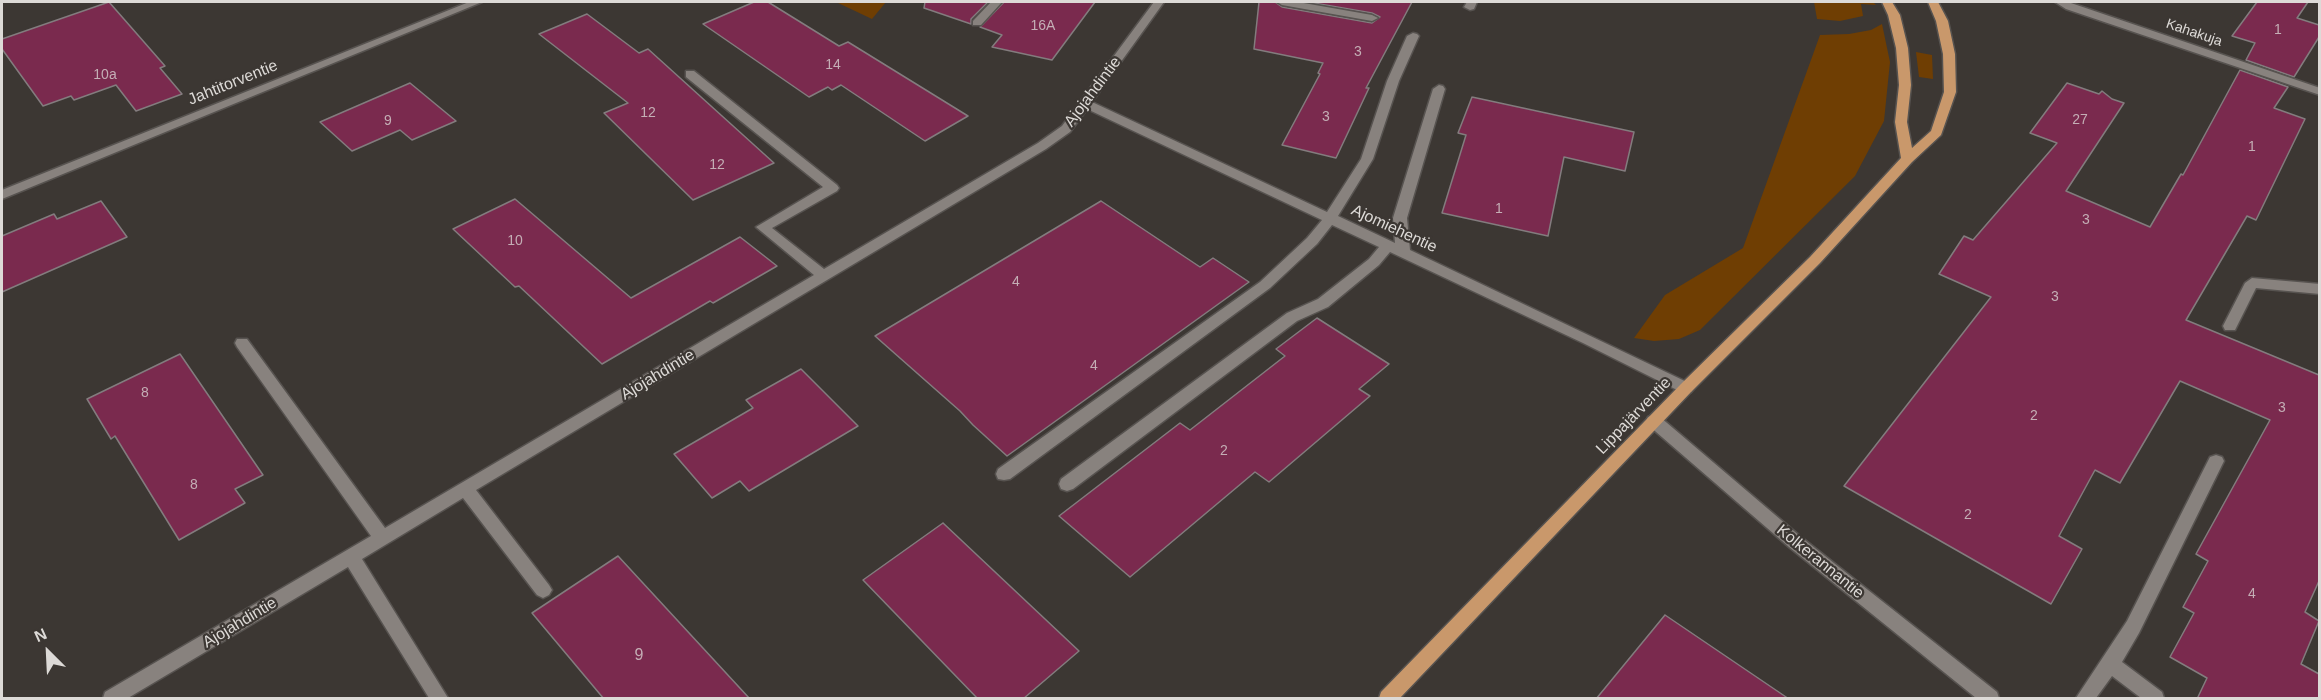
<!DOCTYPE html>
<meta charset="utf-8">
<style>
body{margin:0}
#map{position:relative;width:2321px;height:700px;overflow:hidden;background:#3c3733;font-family:Helvetica,sans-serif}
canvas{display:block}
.frame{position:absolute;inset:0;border:3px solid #dddad7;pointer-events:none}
.north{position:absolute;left:18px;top:622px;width:60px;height:60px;-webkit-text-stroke:4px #3c3733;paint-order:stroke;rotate:336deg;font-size:16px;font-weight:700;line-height:24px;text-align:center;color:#dddad7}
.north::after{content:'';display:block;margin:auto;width:21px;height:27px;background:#dddad7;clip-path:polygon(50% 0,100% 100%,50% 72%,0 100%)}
</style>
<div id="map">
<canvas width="2321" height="700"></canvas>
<div class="frame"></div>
<div class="north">N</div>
</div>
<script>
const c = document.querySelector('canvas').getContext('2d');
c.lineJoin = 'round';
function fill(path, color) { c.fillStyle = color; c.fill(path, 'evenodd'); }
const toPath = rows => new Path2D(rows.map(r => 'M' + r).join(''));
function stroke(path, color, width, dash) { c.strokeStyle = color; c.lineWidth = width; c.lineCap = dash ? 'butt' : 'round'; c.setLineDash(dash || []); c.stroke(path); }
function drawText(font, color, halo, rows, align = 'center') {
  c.font = font + ' Helvetica,sans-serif'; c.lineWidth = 4.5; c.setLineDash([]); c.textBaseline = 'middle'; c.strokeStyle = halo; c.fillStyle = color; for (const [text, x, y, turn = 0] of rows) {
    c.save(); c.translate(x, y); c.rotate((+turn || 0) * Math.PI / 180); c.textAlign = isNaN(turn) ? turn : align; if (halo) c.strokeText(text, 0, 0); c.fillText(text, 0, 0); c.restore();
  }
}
const green = toPath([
 [836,2,886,2,872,19],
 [1814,2,1873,2,1876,5,1861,4,1863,16,1840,21,1817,19],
 [1882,24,1890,62,1884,121,1855,176,1700,330,1679,339,1654,341,1634,338,1665,295,1743,248,1820,35,1849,34,1871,30],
 [1916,52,1932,55,1933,79,1919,77]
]);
const building = toPath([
 [109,2,165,66,160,68,182,94,136,111,116,85,74,100,71,96,43,106,2,49,2,39,109,2],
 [754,2,768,2,839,46,848,42,968,116,925,141,841,85,832,90,828,87,809,97,703,24,754,2],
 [925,2,988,2,971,19,971,24,924,8,925,2],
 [1004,2,1095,2,1052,60,992,47,1002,35,980,27,1004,2],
 [1259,2,1275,2,1282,7,1372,23,1380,17,1372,13,1308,2,1412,2,1366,88,1369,88,1336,158,1282,145,1320,74,1318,73,1323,63,1254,49,1259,2],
 [2257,2,2308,2,2297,18,2319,25,2319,37,2294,77,2246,60,2255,43,2232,36,2257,2],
 [587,14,639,53,648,49,774,163,693,200,604,113,628,103,539,34,587,14],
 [2240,70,2288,87,2274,108,2305,119,2256,220,2247,216,2186,320,2319,375,2319,581,2305,612,2319,621,2301,664,2319,674,2319,699,2197,699,2207,678,2170,657,2194,613,2183,607,2208,561,2196,554,2270,420,2180,381,2120,483,2095,470,2059,536,2082,549,2051,604,1844,486,1991,297,1939,274,1964,236,1973,240,2057,143,2030,133,2067,83,2099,94,2102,91,2112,99,2124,103,2066,191,2150,227,2181,174,2183,175,2240,70],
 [410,83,456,121,412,140,400,130,352,151,320,122,410,83],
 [1472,97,1634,132,1625,171,1564,157,1548,236,1442,213,1466,135,1458,133,1472,97],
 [515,199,631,298,740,237,777,266,713,303,710,301,602,364,519,286,515,287,453,229,515,199],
 [101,201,127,237,2,292,2,236,54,214,57,219,101,201],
 [1101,201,1200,267,1213,258,1249,282,1007,456,973,425,960,411,875,336,1101,201],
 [1317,318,1389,364,1359,389,1370,396,1269,482,1255,472,1130,577,1059,516,1180,423,1190,430,1285,356,1276,349,1317,318],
 [180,354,263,475,235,489,245,503,179,540,115,436,111,439,87,399,180,354],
 [801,369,858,426,749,491,740,481,712,498,674,454,753,408,746,400,801,369],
 [943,523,1079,651,1023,699,978,699,863,580,943,523],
 [618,556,750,699,604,699,532,613,618,556],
 [1665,615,1789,699,1596,699,1665,615]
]);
const minor = toPath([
 [469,2,482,2,2,199,2,190,469,2],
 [991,2,1002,2,981,25,973,25,973,21,991,2],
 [1154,2,1164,2,1092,102,1327,212,1361,159,1387,81,1407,36,1413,33,1417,34,1419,36,1399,81,1373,159,1338,216,1395,243,1393,218,1433,89,1439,85,1443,86,1445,89,1407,218,1410,250,1691,384,1694,388,1691,392,1681,392,1583,343,1390,252,1379,265,1328,307,1297,321,1073,489,1067,491,1061,489,1059,484,1061,479,1287,313,1318,299,1369,259,1379,247,1332,225,1317,244,1270,288,1010,479,1004,480,998,479,996,474,998,469,1260,282,1307,238,1322,220,1087,109,1070,132,1046,149,476,490,549,585,552,590,549,595,543,598,537,595,463,498,362,559,448,698,429,698,348,567,128,698,103,698,105,692,371,536,237,347,235,343,237,339,247,339,385,528,814,275,756,227,823,187,686,77,686,71,694,71,837,185,839,188,837,191,772,228,824,269,1038,143,1062,126,1154,2],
 [1277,2,1298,2,1372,15,1378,18,1372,21,1282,5,1277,2],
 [1467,2,1477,2,1474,9,1470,10,1464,7,1467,2],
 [2055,2,2068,2,2320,88,2320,95,2066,9,2055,2],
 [2252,278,2320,284,2320,294,2256,288,2235,330,2225,330,2223,326,2245,283,2252,278],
 [1654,415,1660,417,1801,537,1997,692,1999,698,1976,698,1789,547,1648,425,1646,421,1648,417,1654,415],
 [2216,455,2222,457,2224,461,2139,633,2122,662,2162,692,2164,698,2141,698,2112,676,2096,698,2076,698,2127,621,2210,457,2216,455]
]);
const major = toPath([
 [1882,2,1892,2,1900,15,1908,48,1911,85,1907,122,1912,148,1931,131,1944,92,1943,54,1936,21,1928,2,1938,2,1948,21,1955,54,1956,92,1941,135,1912,162,1820,263,1691,392,1400,698,1379,698,1381,692,1681,384,1810,257,1901,158,1895,122,1899,85,1896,48,1888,15,1882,2]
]);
const numberNames = [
 ["16A",1043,26],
 ["1",2278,30],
 ["3",1358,52],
 ["14",833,65],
 ["10a",105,75],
 ["12",648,113],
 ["3",1326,117],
 ["27",2080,120],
 ["9",388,121],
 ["1",2252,147],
 ["12",717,165],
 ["1",1499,209],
 ["3",2086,220],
 ["10",515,241],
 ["4",1016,282],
 ["3",2055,297],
 ["4",1094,366],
 ["8",145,393],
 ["3",2282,408],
 ["2",2034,416],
 ["2",1224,451],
 ["8",194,485],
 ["2",1968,515],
 ["4",2252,594]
];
const farStreetnames = [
 ["Kahakuja",2194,33,19]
];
const streetNames = [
 ["Jahtitorventie",233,83,-22],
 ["Ajojahdintie",1093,92,-53],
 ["Ajomiehentie",1394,229,25],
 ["Ajojahdintie",658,375,-31],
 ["Lippajärventie",1634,416,-46],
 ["Kolkerannantie",1820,562,39],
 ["Ajojahdintie",240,623,-31]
];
const nearNumbernames = [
 ["9",639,656]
];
fill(green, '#6f3e03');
fill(building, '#7a2a4e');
stroke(building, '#837c7e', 1.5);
stroke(minor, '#575350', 3);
stroke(major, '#575350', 3);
fill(minor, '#88827e');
fill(major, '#c9986b');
drawText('14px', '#c4aeb5', null, numberNames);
drawText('14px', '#dddad7', '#3c3733', farStreetnames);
drawText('16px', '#dddad7', '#3c3733', streetNames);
drawText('16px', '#c4aeb5', null, nearNumbernames);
</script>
